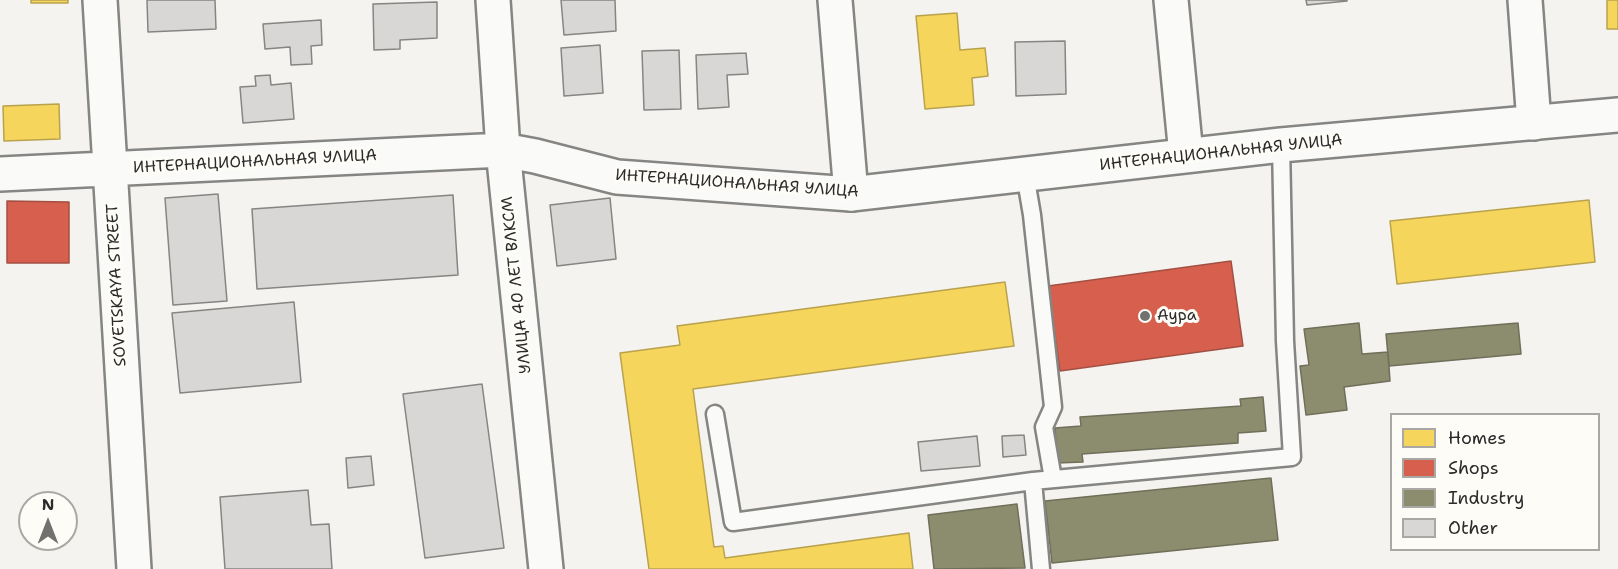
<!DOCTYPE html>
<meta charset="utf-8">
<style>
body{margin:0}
#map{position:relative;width:1618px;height:569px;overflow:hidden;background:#f4f3f0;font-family:"Shantell Sans",sans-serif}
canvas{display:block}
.legend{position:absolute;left:1390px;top:413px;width:210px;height:138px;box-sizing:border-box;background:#fdfcf7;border:2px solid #a9a8a5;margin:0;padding:8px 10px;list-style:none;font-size:18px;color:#2b2b2b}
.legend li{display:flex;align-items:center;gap:12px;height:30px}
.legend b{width:30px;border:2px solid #a9a8a5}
.north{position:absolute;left:18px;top:491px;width:60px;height:60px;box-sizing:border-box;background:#fdfcf7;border:2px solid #a9a8a5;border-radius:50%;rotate:0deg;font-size:16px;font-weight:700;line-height:24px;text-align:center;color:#2b2b2b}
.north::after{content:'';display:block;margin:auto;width:21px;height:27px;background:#717170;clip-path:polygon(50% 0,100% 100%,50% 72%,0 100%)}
</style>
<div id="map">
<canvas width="1618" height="569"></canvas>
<ul class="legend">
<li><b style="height:16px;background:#f6d55c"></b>Homes</li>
<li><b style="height:16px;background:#d6604d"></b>Shops</li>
<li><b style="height:16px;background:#8c8c6e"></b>Industry</li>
<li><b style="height:16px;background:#d8d7d5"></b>Other</li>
</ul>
<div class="north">N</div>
</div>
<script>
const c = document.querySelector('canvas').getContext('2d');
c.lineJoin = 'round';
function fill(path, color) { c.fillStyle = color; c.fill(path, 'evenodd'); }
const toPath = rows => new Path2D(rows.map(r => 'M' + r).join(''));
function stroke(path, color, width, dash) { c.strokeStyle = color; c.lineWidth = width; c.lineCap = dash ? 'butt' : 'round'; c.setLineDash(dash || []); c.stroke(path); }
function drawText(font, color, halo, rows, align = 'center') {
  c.font = font + ' "Shantell Sans",sans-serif'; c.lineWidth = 6; c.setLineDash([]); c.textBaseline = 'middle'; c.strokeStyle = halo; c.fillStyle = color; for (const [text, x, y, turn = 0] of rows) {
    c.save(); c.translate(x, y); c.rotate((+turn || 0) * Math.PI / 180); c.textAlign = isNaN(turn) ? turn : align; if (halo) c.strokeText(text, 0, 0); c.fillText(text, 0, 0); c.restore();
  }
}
const homes = toPath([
 [31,0,68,0,68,3,31,3,31,0],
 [1607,0,1618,0,1618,29,1607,29,1607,0],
 [957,13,960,50,985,48,988,76,972,78,974,105,925,109,916,16,957,13],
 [59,104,60,139,4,141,3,106,59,104],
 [1589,200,1595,262,1397,284,1390,221,1589,200],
 [1005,282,1014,346,693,389,714,547,723,546,725,558,909,533,913,569,649,569,620,353,680,345,677,326,1005,282]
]);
const shops = toPath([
 [7,201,69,202,69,263,7,263,7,201],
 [1231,261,1243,346,1060,371,1048,286,1231,261]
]);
const industry = toPath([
 [1359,323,1362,354,1388,352,1390,381,1344,387,1347,410,1306,415,1300,366,1309,365,1304,329,1359,323],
 [1518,323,1521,354,1389,366,1386,334,1518,323],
 [1263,397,1266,431,1238,433,1238,443,1082,454,1083,462,1057,463,1055,428,1081,426,1080,417,1241,406,1240,399,1263,397],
 [1271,478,1278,540,1052,563,1045,501,1271,478],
 [1017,504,1025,568,934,569,928,515,1017,504]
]);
const building = toPath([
 [147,0,215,0,216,29,148,32,147,0],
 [561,0,615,0,616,31,564,35,561,0],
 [1306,0,1347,0,1347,1,1307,5,1306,0],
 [437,2,437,38,400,40,400,49,374,50,373,4,437,2],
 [321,20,322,45,311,46,312,64,291,65,290,47,265,49,263,24,321,20],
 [1065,41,1066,94,1016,96,1015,42,1065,41],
 [600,45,603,93,564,96,561,48,600,45],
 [679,50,681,109,644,110,642,51,679,50],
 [746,53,748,74,727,75,729,107,698,109,696,55,746,53],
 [270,75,271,85,291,83,294,119,243,123,240,87,256,86,255,76,270,75],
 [218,194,227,301,173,305,165,198,218,194],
 [453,195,458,275,257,289,252,209,453,195],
 [610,198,616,259,557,266,550,205,610,198],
 [294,302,301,382,180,393,172,313,294,302],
 [482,384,504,548,425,558,403,394,482,384],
 [1024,435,1026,455,1003,457,1002,436,1024,435],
 [977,436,980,466,921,471,918,442,977,436],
 [371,456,374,485,348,488,346,458,371,456],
 [308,490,311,525,329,524,332,569,225,569,220,497,308,490]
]);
const service = toPath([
 [1025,174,1032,215,1053,407,1044,427,1053,479],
 [715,414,733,522,1033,481],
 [1041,569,1033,481,1292,457,1285,341,1281,145]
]);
const minor = toPath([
 [835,0,851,194],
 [1171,0,1186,155],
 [1525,0,1534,123]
]);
const tertiary = toPath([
 [100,0,134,569],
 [493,0,503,150,546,569],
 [0,174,503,150,535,156,617,177,851,194,1281,145,1618,115]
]);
const markers = [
 [1145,316,6,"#717170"]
];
const streetNames = [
 ["ИНТЕРНАЦИОНАЛЬНАЯ УЛИЦА",1221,153,-6],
 ["ИНТЕРНАЦИОНАЛЬНАЯ УЛИЦА",255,162,-3],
 ["ИНТЕРНАЦИОНАЛЬНАЯ УЛИЦА",737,184,4],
 ["SOVETSKAYA STREET",117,285,-93],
 ["УЛИЦА 40 ЛЕТ ВЛКСМ",517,285,-96]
];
const poiNames = [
 ["Аура",1157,316]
];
fill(homes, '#f6d55c');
stroke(homes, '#b9a24d', 1.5);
fill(shops, '#d6604d');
stroke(shops, '#a35043', 1.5);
fill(industry, '#8c8c6e');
stroke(industry, '#6f6f5a', 1.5);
fill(building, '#d8d7d5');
stroke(building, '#858584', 1.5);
stroke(service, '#858584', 21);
stroke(minor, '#858584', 38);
stroke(tertiary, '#858584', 38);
stroke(service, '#fafaf8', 16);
stroke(minor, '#fafaf8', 33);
stroke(tertiary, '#fafaf8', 33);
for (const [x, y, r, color] of markers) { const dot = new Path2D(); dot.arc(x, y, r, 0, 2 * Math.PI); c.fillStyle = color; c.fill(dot); stroke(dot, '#fdfcf7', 2); }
drawText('16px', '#2b2b2b', '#fdfcf7', streetNames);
drawText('16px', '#2b2b2b', '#fdfcf7', poiNames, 'left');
</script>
